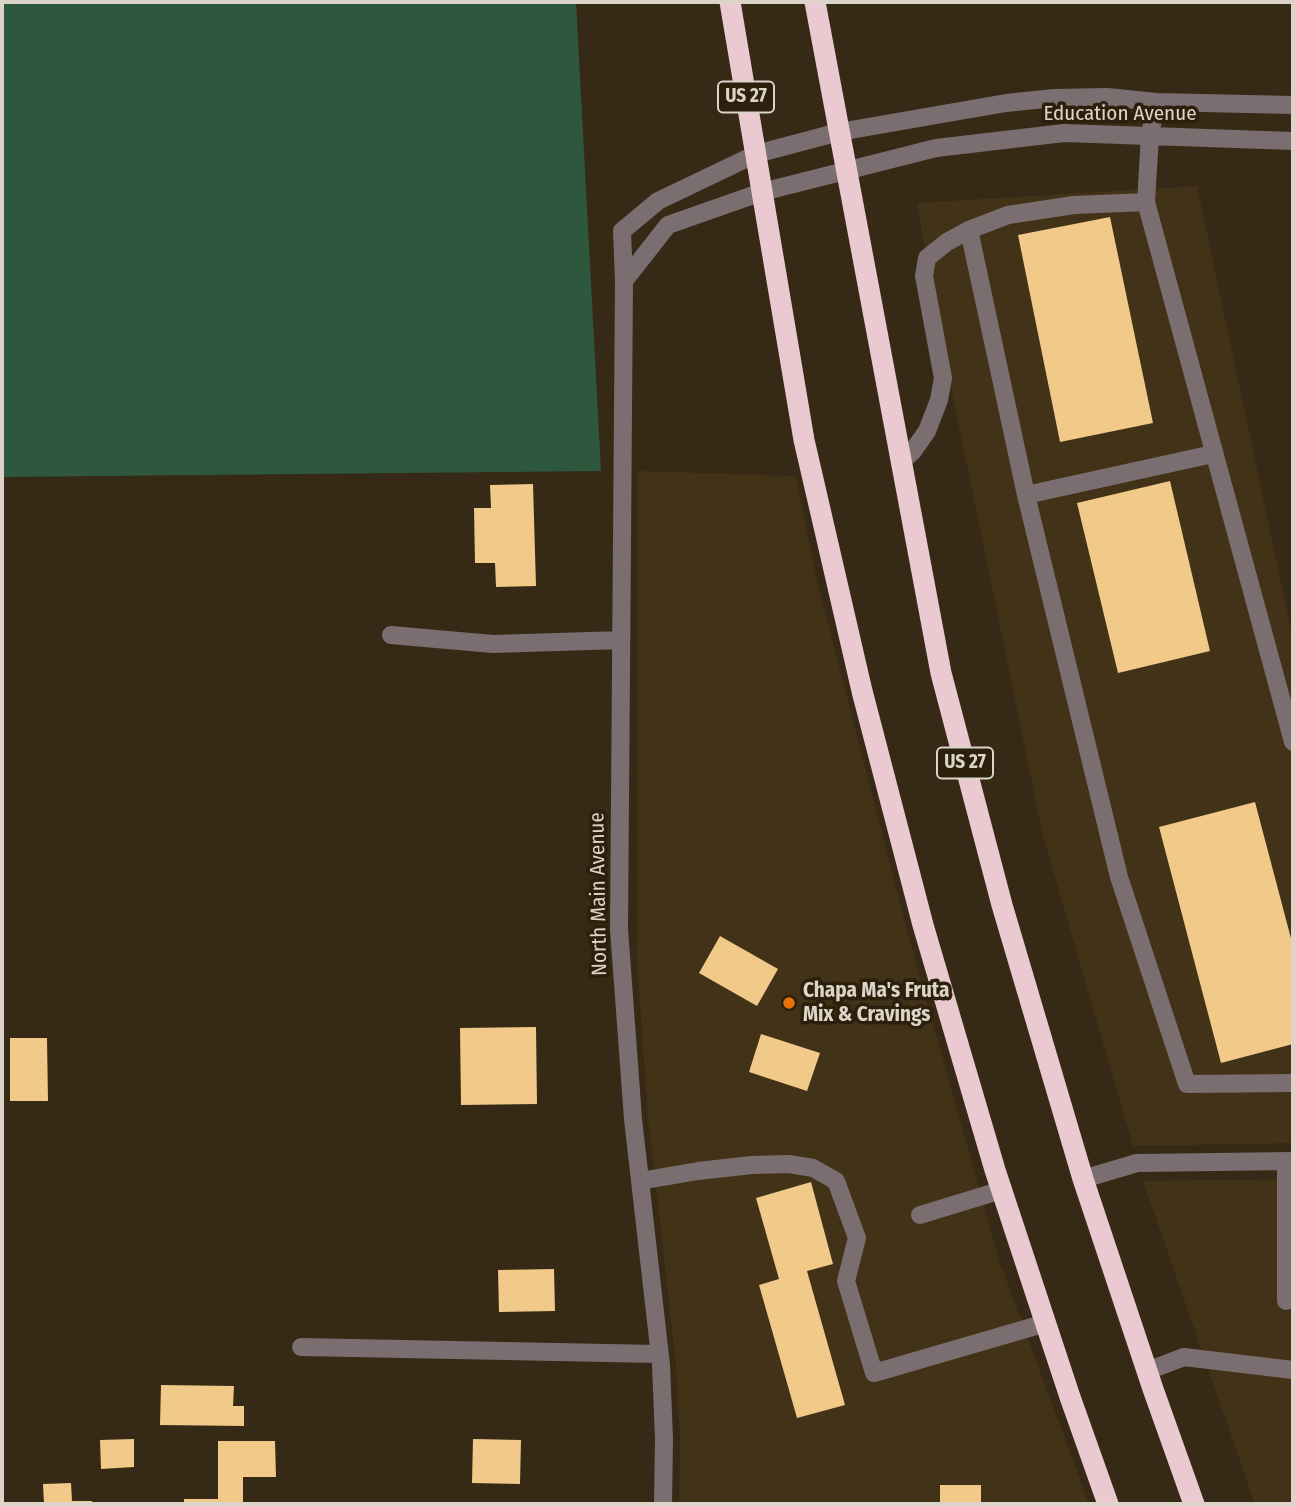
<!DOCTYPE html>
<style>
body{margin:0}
#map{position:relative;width:1295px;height:1506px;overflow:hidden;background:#362a16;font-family:"Fira Sans Condensed",sans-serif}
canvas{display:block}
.frame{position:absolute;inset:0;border:4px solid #dcd4c8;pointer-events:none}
</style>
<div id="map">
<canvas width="1295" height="1506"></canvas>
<div class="frame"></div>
</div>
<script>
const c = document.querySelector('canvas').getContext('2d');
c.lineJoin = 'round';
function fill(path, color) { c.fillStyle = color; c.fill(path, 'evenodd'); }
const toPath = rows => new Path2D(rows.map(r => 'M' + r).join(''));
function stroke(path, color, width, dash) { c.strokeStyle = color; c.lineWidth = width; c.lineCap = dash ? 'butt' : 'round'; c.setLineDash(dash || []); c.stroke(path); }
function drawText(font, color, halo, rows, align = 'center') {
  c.font = font + ' "Fira Sans Condensed",sans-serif'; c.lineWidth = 7; c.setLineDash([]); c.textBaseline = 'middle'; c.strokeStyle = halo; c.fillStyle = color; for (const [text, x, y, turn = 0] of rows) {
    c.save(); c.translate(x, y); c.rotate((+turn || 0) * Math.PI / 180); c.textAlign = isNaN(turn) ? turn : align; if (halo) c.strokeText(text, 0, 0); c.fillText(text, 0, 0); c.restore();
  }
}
const built = toPath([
 [1197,186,1293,639,1293,1143,1133,1146,1043,836,936,314,917,203],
 [638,471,796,476,815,573,908,934,1000,1263,1089,1504,679,1504,680,1439,676,1364,648,1117,637,962],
 [1293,1179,1293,1504,1255,1504,1143,1181]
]);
const green = toPath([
 [2,2,576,2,601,471,2,477]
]);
const building = toPath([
 [1110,217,1153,423,1060,442,1018,235],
 [1170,481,1210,651,1118,673,1077,503],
 [533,484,536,586,496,587,495,563,475,563,474,508,491,508,490,485],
 [1255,802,1293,946,1293,1044,1221,1063,1159,827],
 [720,936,778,969,757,1006,699,973],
 [536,1027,537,1104,461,1105,460,1028],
 [761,1034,820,1053,807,1091,749,1072],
 [10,1038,47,1038,48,1101,10,1101],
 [811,1182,833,1264,807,1271,845,1405,797,1418,759,1285,779,1279,756,1198],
 [554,1269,555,1311,499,1312,498,1270],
 [161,1385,234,1386,233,1406,244,1406,244,1426,160,1425],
 [134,1439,134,1467,101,1469,100,1440],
 [473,1439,521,1440,520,1484,472,1483],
 [218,1441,275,1441,276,1477,243,1477,243,1504,184,1504,184,1499,218,1499],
 [71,1483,72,1501,92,1501,92,1504,44,1504,43,1484],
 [940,1485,981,1485,981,1504,940,1504]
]);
const minor = toPath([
 [1146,202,1150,135,1156,102],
 [969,230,1026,495,1119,877,1187,1084,1293,1083],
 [624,281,668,225,762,192,936,148,1064,133,1293,141],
 [901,462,913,451,927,431,939,400,943,378,924,276,927,258,947,242,969,230,1008,215,1074,205,1146,202,1293,742],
 [1026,495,1213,454],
 [391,635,493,644,621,640],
 [1286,1161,1286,1301],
 [1083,1179,1137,1163,1293,1161],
 [640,1181,698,1171,752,1165,789,1164,813,1168,836,1181,857,1238,846,1281,874,1373,1046,1323],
 [920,1215,1002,1190],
 [301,1347,658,1354],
 [1147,1371,1184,1357,1293,1370],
 [663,1504,664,1439,661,1365,633,1119,619,929,624,281,622,231,658,201,756,154,839,132,1006,103,1054,98,1107,97,1156,102,1293,105]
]);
const highway = toPath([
 [730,2,804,440,862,691,923,925,995,1170,1070,1397,1108,1504],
 [815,2,941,673,1002,905,1083,1179,1153,1389,1194,1504]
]);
const markers = [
 [789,1003,7,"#e8710a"]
];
const shields = [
 [746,97,56],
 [965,763,56]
];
const shieldNames = [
 ["US 27",746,97],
 ["US 27",965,763]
];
const streetNames = [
 ["Education Avenue",1120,114],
 ["North Main Avenue",599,894,-91]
];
const poiNames = [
 ["Chapa Ma's Fruta",803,991],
 ["Mix & Cravings",803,1015]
];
fill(built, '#423218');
fill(green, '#2e583d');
fill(building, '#f1c989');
stroke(minor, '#7b6e70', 18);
stroke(highway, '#eacad0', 21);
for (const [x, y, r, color] of markers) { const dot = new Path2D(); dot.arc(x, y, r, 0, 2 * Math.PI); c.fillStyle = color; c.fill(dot); stroke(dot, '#2c200c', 2.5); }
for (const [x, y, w] of shields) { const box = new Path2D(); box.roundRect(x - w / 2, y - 15.5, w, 31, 5); c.fillStyle = '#2c200c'; c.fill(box); stroke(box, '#dcd4c8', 2); }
drawText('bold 19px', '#dcd4c8', null, shieldNames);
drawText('21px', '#dcd4c8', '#2c200c', streetNames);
drawText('bold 21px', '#dcd4c8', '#2c200c', poiNames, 'left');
</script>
